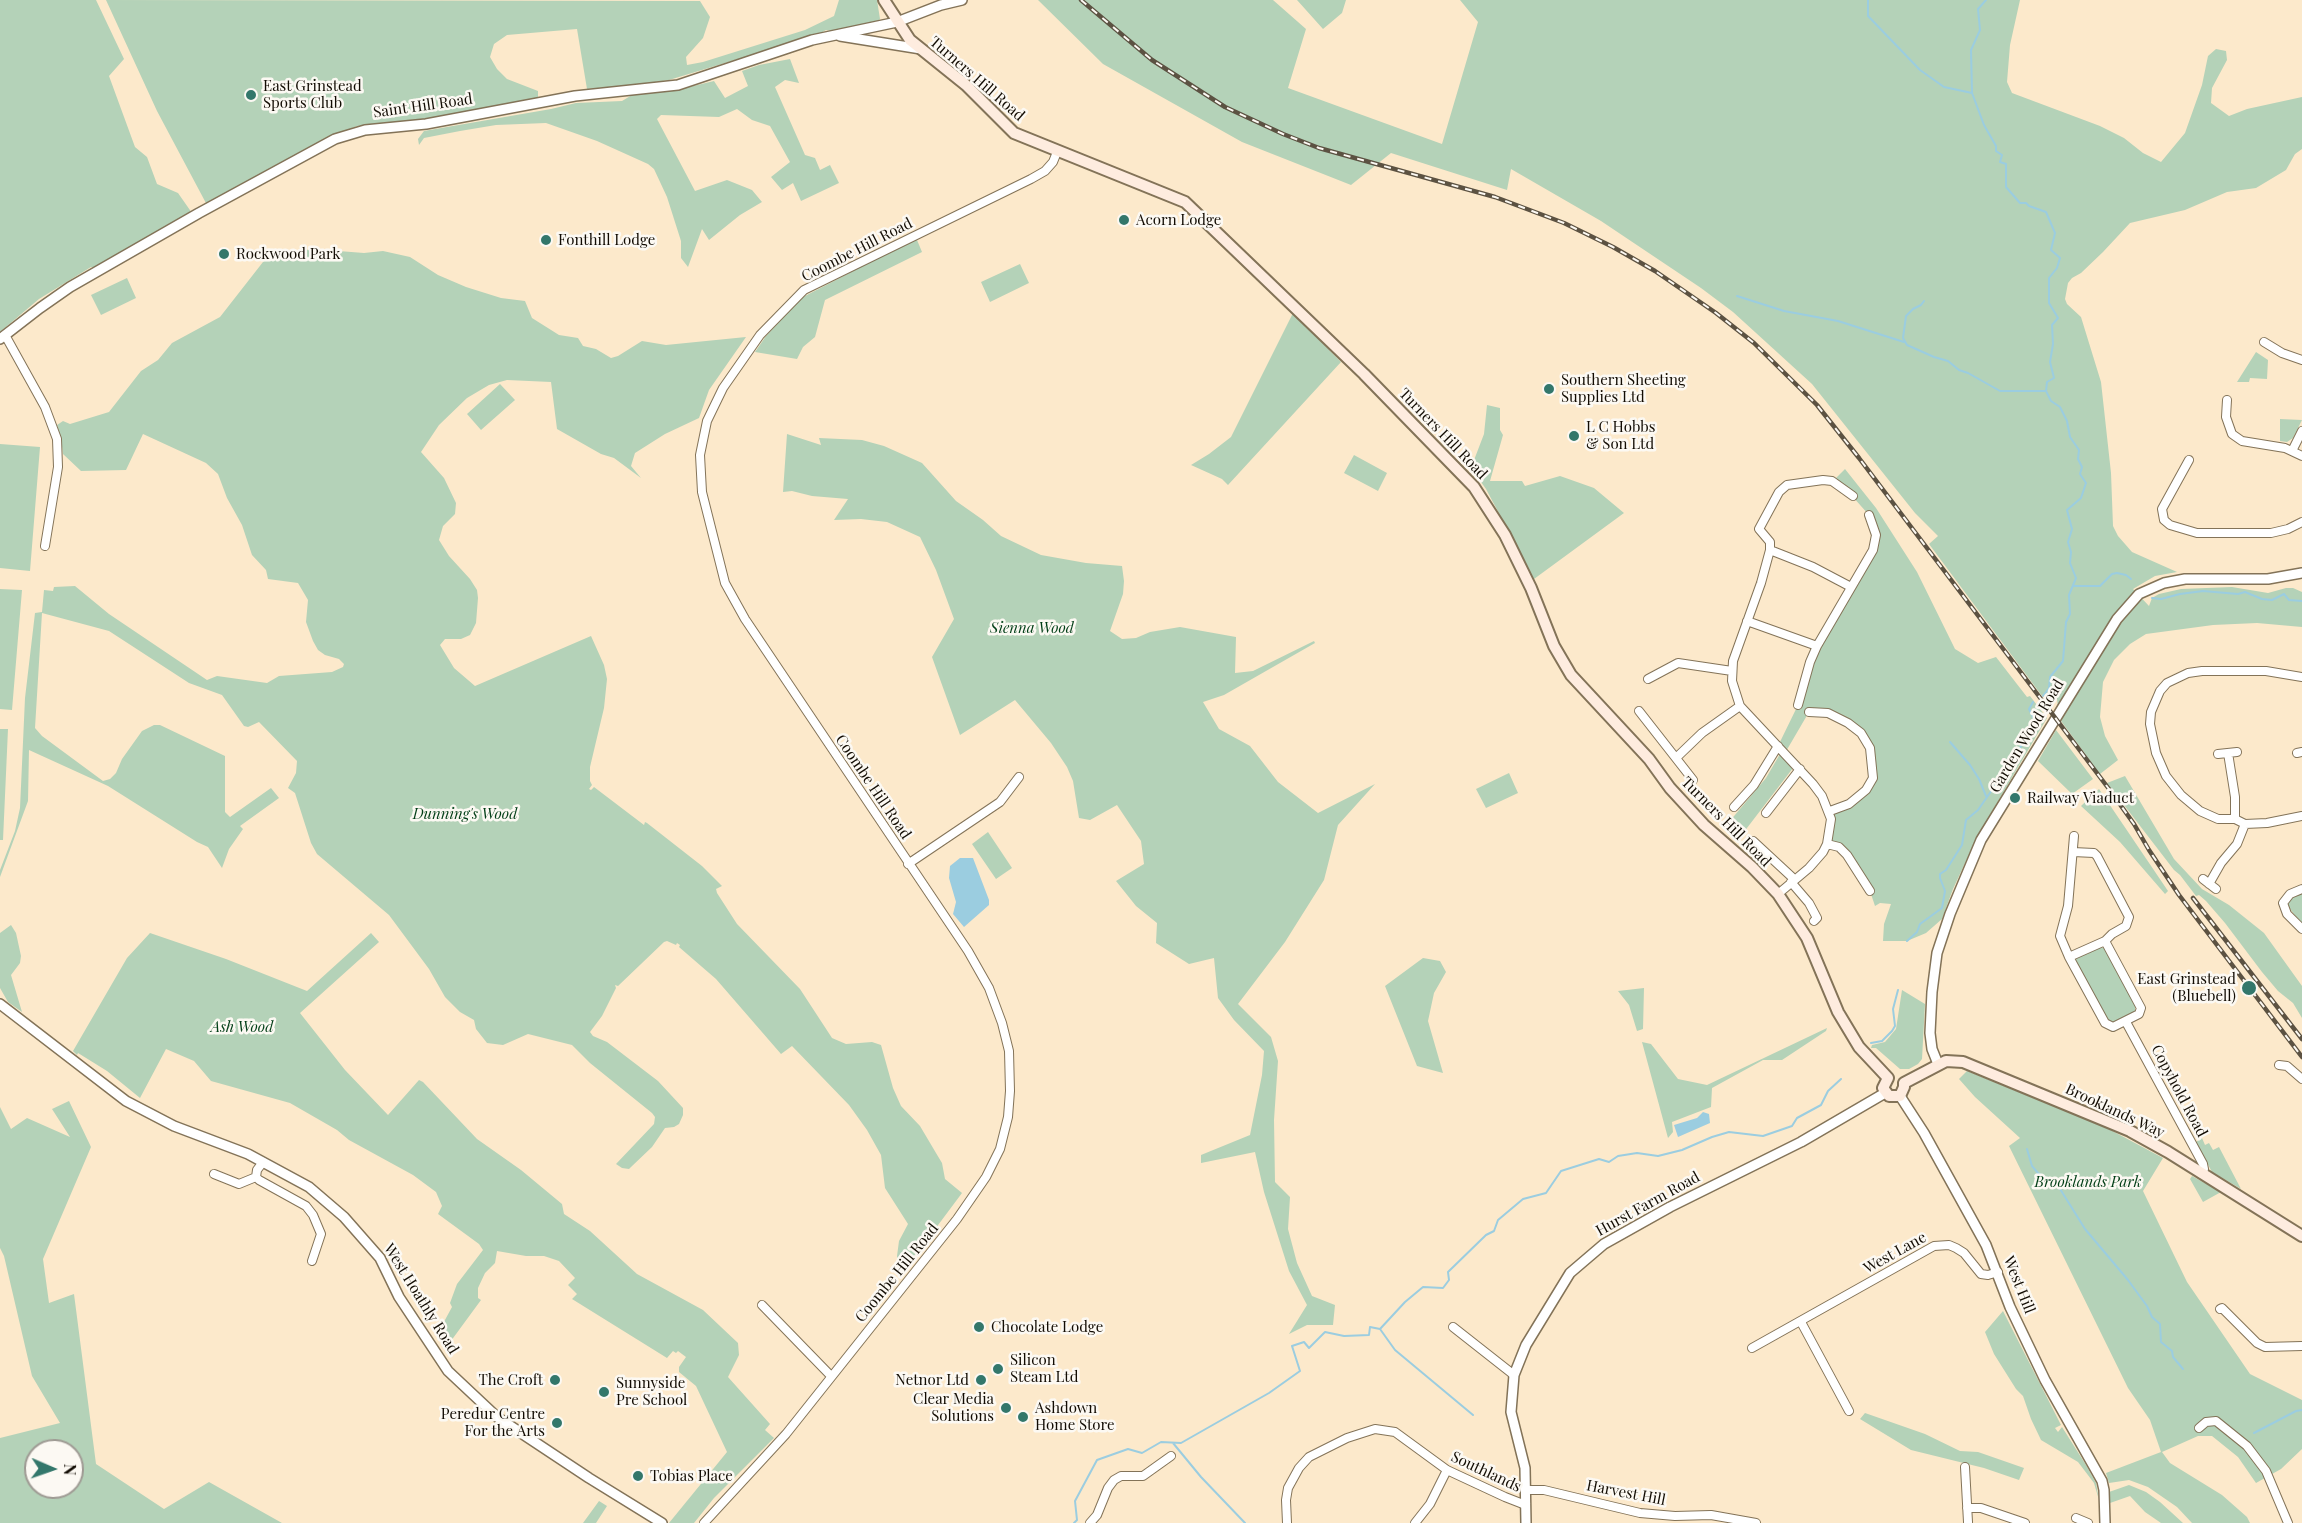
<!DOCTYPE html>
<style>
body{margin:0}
#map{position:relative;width:2302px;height:1523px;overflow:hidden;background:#fce9cb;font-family:"Playfair Display",serif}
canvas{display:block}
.north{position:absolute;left:24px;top:1439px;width:60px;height:60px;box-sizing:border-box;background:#fcf9f3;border:2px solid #9e9a93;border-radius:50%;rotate:92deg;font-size:16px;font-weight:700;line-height:24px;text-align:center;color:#120c03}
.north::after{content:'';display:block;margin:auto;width:21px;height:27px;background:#33776b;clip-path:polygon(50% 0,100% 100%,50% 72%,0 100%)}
</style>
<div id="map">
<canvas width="2302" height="1523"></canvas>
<div class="north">N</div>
</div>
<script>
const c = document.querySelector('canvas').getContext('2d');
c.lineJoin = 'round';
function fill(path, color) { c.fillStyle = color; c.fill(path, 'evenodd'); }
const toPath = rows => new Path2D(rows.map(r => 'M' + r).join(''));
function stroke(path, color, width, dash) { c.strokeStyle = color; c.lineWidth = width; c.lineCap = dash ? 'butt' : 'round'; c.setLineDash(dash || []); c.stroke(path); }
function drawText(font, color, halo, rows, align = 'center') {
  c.font = font + ' "Playfair Display",serif'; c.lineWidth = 5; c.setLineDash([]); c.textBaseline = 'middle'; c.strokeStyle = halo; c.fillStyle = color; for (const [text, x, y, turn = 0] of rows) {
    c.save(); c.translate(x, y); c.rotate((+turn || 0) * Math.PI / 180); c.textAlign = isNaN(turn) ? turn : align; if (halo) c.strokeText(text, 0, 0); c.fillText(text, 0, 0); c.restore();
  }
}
const green = toPath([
 [0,0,96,0,124,59,109,76,135,147,147,157,157,184,178,193,192,213,94,268,91,267,39,299,0,332],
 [106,0,700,1,710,17,703,38,686,57,687,65,703,62,805,30,834,16,839,0,877,0,880,19,877,22,868,25,831,31,826,30,817,35,669,80,642,84,587,89,577,29,507,35,494,44,490,57,497,69,507,79,538,91,538,98,428,119,357,126,330,137,207,205,157,111],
 [1038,0,1273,0,1306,29,1288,88,1442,144,1478,22,1460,0,2020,0,2010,45,2007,82,2012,93,2100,126,2124,138,2143,153,2161,162,2185,133,2202,85,2208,56,2216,49,2226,51,2227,60,2212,88,2211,103,2229,116,2247,109,2302,97,2302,149,2295,154,2286,170,2256,188,2227,192,2185,210,2130,223,2103,252,2081,273,2072,278,2068,283,2065,299,2067,304,2081,317,2101,382,2111,473,2113,526,2118,536,2132,552,2177,572,2155,576,2133,589,2149,606,2152,598,2159,594,2181,589,2232,587,2268,593,2286,588,2293,588,2302,592,2302,627,2257,623,2213,625,2146,634,2130,644,2114,660,2103,682,2100,717,2105,736,2118,760,2100,774,2061,721,2063,718,2058,708,2056,689,2042,696,1929,544,1938,536,1915,513,1812,384,1733,312,1701,288,1601,221,1511,169,1507,190,1391,153,1351,185,1242,142,1103,64],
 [1297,0,1346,0,1342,13,1323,29],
 [790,59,799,83,785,80,775,87,805,155,815,158,820,170,830,165,839,183,801,201,793,183,782,190,771,177,790,162,770,126,752,120,737,109,719,117,661,115,657,119,695,191,727,180,752,190,762,202,740,215,709,240,702,229,688,267,681,258,681,241,667,197,654,169,648,164,597,141,546,123,496,125,460,131,424,138,419,145,418,139,424,131,551,109,576,103,622,101,632,95,689,87,714,81,725,98,748,86,742,71,759,65],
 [917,240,922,252,825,300,815,337,803,347,797,359,755,352,766,336,803,297,900,247],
 [313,249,364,253,383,251,410,257,438,275,466,287,501,298,525,301,532,318,559,335,578,338,583,346,596,349,611,358,618,356,642,341,666,345,746,337,709,390,699,418,665,434,635,453,631,466,641,478,614,458,601,454,557,429,551,382,507,380,489,385,467,398,439,425,421,452,444,478,456,503,455,514,443,526,439,540,449,556,470,579,477,590,478,598,476,623,470,635,461,639,445,639,440,645,454,668,475,686,591,636,604,665,607,679,604,708,590,767,590,781,592,785,589,789,591,790,594,787,644,825,645,822,647,823,702,866,722,886,716,889,717,893,737,924,800,989,832,1038,846,1044,872,1042,881,1045,893,1088,901,1106,920,1126,936,1153,942,1163,945,1179,962,1193,900,1276,897,1256,899,1241,908,1224,885,1188,881,1155,867,1130,849,1105,792,1046,781,1054,716,979,679,947,680,945,677,943,676,945,667,941,664,942,618,986,615,985,616,988,602,1016,590,1032,593,1036,607,1042,658,1081,683,1108,683,1115,679,1124,674,1127,665,1128,652,1147,631,1167,629,1169,622,1168,616,1164,654,1124,655,1117,652,1113,590,1063,572,1045,528,1034,503,1045,487,1043,476,1029,474,1020,460,1012,445,997,429,969,389,915,317,854,311,843,295,793,288,788,296,773,297,761,259,722,248,727,244,726,222,695,189,683,109,631,42,613,35,728,42,736,103,781,110,779,116,773,122,759,142,731,154,725,160,725,225,756,225,812,230,817,271,788,279,798,240,826,243,829,229,849,222,868,208,847,197,842,108,786,29,750,28,801,0,877,0,870,15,831,20,808,25,698,35,613,42,612,44,590,53,591,54,587,75,586,109,614,207,680,217,676,267,683,279,676,332,672,343,667,344,664,339,659,325,655,318,650,313,641,306,622,308,600,298,583,268,579,266,570,252,555,242,525,227,498,218,474,206,463,143,434,126,470,81,471,63,454,61,439,57,425,63,421,70,424,109,412,141,371,158,360,172,343,220,317,263,262,275,254],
 [1020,264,1029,283,990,302,981,282],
 [127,278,136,298,101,315,91,295],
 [1293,313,1341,362,1228,485,1222,479,1191,465,1209,454,1231,437],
 [2256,352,2268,360,2267,379,2250,378,2249,382,2237,382],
 [500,384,515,400,481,430,467,414],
 [1487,405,1500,408,1500,430,1503,435,1490,481,1522,481,1525,486,1560,476,1594,488,1624,513,1534,579,1486,489,1471,468,1484,434],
 [2280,419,2302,420,2293,438,2287,442,2280,441],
 [787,434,821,445,819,438,862,440,884,446,922,463,956,501,983,520,1001,536,1041,555,1086,563,1122,566,1124,581,1123,594,1110,631,1122,639,1136,638,1150,632,1180,627,1236,637,1235,673,1253,671,1314,641,1315,643,1224,695,1203,702,1219,729,1250,746,1278,782,1318,813,1375,784,1338,825,1324,880,1285,942,1238,1004,1271,1037,1278,1061,1274,1120,1275,1182,1290,1197,1288,1229,1297,1263,1312,1296,1335,1305,1333,1325,1307,1325,1289,1334,1307,1305,1289,1271,1264,1192,1255,1152,1201,1163,1201,1155,1250,1135,1262,1075,1264,1051,1234,1020,1218,998,1214,958,1189,964,1156,943,1157,923,1136,906,1116,881,1144,864,1141,841,1117,805,1090,820,1079,818,1073,781,1067,767,1051,743,1015,700,960,735,932,657,954,619,936,570,920,537,887,522,861,519,834,520,848,499,812,496,792,491,783,492],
 [0,444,40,447,30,571,0,568],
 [1354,455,1387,473,1378,491,1344,473],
 [1845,469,1876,508,1917,572,1955,649,1978,663,1996,657,2027,697,2030,696,2047,718,1977,837,1953,889,1942,919,1926,933,1907,941,1883,941,1884,924,1891,904,1880,903,1875,906,1870,891,1847,855,1827,844,1830,811,1849,804,1873,778,1873,760,1861,733,1836,717,1809,712,1785,753,1778,746,1798,705,1810,662,1876,535,1869,515,1836,478],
 [0,589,22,590,12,710,0,709],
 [0,729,8,729,3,840,0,840],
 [2056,730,2093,779,2072,794,2038,761],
 [1780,754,1793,768,1737,841,1724,828,1766,778],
 [1509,773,1518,793,1486,808,1476,789],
 [2125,776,2174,859,2202,889,2229,905,2264,933,2302,986,2302,1018,2293,1003,2278,991,2262,972,2225,923,2206,901,2199,895,2196,896,2180,875,2174,870,2107,783],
 [2099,789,2168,891,2165,894,2120,842,2081,806],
 [988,832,1012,868,996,879,972,844],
 [2302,892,2302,925,2288,906,2289,898],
 [11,925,16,933,21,956,20,963,11,975,22,1012,8,1002,0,988,0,933],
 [150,933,226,959,307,991,371,933,379,942,300,1013,345,1070,388,1115,419,1080,423,1082,477,1139,521,1170,562,1204,564,1214,590,1231,637,1274,703,1310,738,1343,739,1355,728,1377,770,1424,765,1430,774,1438,714,1498,694,1523,669,1523,727,1452,696,1386,679,1372,679,1367,686,1357,678,1351,676,1353,673,1351,667,1358,572,1299,577,1294,568,1285,575,1278,559,1261,544,1256,526,1256,497,1251,495,1263,485,1273,478,1288,478,1298,481,1300,448,1345,439,1331,452,1307,450,1303,457,1284,483,1250,479,1244,438,1214,442,1206,436,1192,413,1175,349,1140,337,1130,290,1103,211,1081,194,1061,166,1049,140,1098,107,1071,78,1053,77,1055,73,1051,127,958],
 [2098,947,2104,948,2135,1004,2135,1011,2133,1014,2116,1023,2106,1019,2075,961,2079,956],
 [1423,958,1440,961,1446,972,1434,993,1428,1021,1443,1073,1417,1066,1385,986],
 [1644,988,1643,1029,1637,1031,1629,1005,1618,991],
 [1902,990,1925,1004,1922,1059,1918,1064,1909,1069,1900,1069,1876,1048,1871,1048,1872,1045,1885,1042,1896,1029],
 [1827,1028,1826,1031,1782,1060,1763,1060,1712,1088,1711,1107,1672,1122,1673,1132,1668,1138,1642,1042,1651,1044,1678,1079,1707,1085],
 [1967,1071,2105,1127,2163,1158,2143,1191,2187,1282,2250,1374,2302,1400,2302,1449,2281,1469,2256,1483,2238,1457,2212,1436,2198,1436,2162,1452,2170,1463,2222,1495,2247,1517,2250,1523,2192,1523,2177,1507,2148,1487,2129,1480,2109,1483,2106,1473,2161,1452,2150,1420,2128,1388,2009,1146,2020,1138,1975,1097,1959,1079],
 [69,1101,91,1147,43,1259,49,1303,74,1294,96,1464,164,1509,209,1482,282,1523,0,1523,0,1438,60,1423,32,1376,4,1256,0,1248,0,1107,11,1129,27,1118,70,1137,52,1109],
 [36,1451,72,1451,72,1487,36,1487],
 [2202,1138,2205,1145,2209,1143,2213,1150,2219,1147,2241,1189,2212,1172,2196,1142],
 [2192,1176,2221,1192,2203,1202,2190,1179],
 [2003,1311,2061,1425,2055,1428,2058,1432,2062,1427,2086,1465,2096,1483,2099,1500,2094,1483,2078,1462,2041,1440,2031,1419,2023,1396,2016,1389,1994,1354,1985,1332],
 [1865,1413,1925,1434,1960,1451,1978,1452,2024,1468,2019,1480,1984,1468,1911,1450,1860,1419],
 [2129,1485,2146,1492,2160,1502,2183,1523,2161,1523,2145,1512,2130,1496,2110,1503,2109,1492],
 [599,1501,607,1506,596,1523,583,1523]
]);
const water = toPath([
 [960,858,973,858,989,900,989,905,964,927,953,914,956,902,949,878,950,866],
 [1703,1112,1709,1114,1710,1123,1678,1137,1674,1125,1697,1118]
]);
const stream = toPath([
 [1868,0,1868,16,1920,70,1944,87,1972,93],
 [1986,0,1978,9,1980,30,1971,50,1972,93,1984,125,1996,146,1996,151,2002,155,2000,162,2006,164,2006,187,2020,203,2026,203,2029,206,2046,212,2055,233,2051,250,2060,258,2057,268,2049,278,2049,303,2058,318,2052,325,2053,344,2050,362,2054,378,2047,382,2046,391,2051,401,2060,407,2067,421,2070,437,2079,450,2078,459,2082,467,2080,474,2086,483,2081,498,2067,510,2072,529,2068,542,2071,552,2070,563,2076,578,2069,595,2070,614,2066,622,2063,661,2050,677,2049,688,2043,696],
 [1737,296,1784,311,1838,321,1904,342],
 [1924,301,1921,305,1913,309,1906,316,1903,338,1907,345,1934,357,1948,361,1959,370,1968,373,2000,391,2046,391],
 [2073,586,2100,586,2112,574,2117,573,2126,575,2131,579],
 [2152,598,2161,599,2180,594,2203,591,2238,594,2245,592,2262,599,2272,600,2284,594,2289,600,2302,601],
 [1950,742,1970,765,1979,779,1986,796],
 [1907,941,1917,932,1920,924,1942,908,1945,891,1940,878,1940,874,1946,870,1962,845,1966,820,1978,810,2015,757,2035,721,2029,709,2033,702],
 [1871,1043,1882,1041,1892,1031,1895,1026,1893,1009,1898,990],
 [2027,1149,2032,1166,2038,1173,2057,1184,2085,1229,2128,1280,2147,1306,2152,1317,2160,1324,2161,1342,2172,1351,2173,1357,2183,1369],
 [1380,1329,1405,1302,1423,1287,1443,1288,1449,1280,1448,1272,1486,1235,1494,1231,1498,1220,1523,1199,1546,1193,1561,1171,1599,1159,1609,1162,1618,1156,1637,1153,1658,1156,1682,1150,1712,1137,1729,1132,1763,1136,1792,1126,1797,1118,1821,1105,1828,1091,1841,1079],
 [2254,1433,2296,1411,2302,1410],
 [1173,1443,1201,1477,1245,1523],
 [1074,1523,1077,1520,1075,1501,1097,1460,1128,1449,1142,1453,1161,1442,1181,1443,1269,1393,1300,1371,1292,1346,1304,1342,1309,1348,1325,1332,1344,1336,1369,1335,1370,1327,1380,1329,1395,1350,1473,1415]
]);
const minor = toPath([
 [5,335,45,407,57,439,58,467,45,546],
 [2264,342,2282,353,2302,360],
 [2227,400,2226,417,2232,434,2242,441,2285,448,2302,456],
 [2292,451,2302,431],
 [2189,460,2162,509,2164,520,2170,525,2197,533,2271,533,2288,529,2302,522],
 [1770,550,1813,567,1851,587],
 [1747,621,1817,646],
 [2302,677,2266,671,2202,671,2188,673,2167,683,2160,691,2151,712,2150,724,2156,753,2166,776,2181,795,2200,811,2218,819,2235,819,2245,824,2267,823,2302,816],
 [1648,679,1678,663,1732,671],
 [1798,705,1810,662,1817,646,1873,550,1876,535,1869,515],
 [1639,711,1693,780],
 [1809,712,1828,713,1848,723,1861,733,1870,748,1873,778,1866,790,1849,804,1830,811],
 [2228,753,2235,797,2235,819],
 [2297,753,2302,752],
 [2218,754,2237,752],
 [1677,757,1702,733,1740,706],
 [1734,807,1754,785,1778,746],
 [1766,813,1800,769],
 [1753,841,1794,879],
 [1827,844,1839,847,1847,855,1870,891],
 [2073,852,2094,853,2097,856,2129,917,2126,926,2112,934,2105,941],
 [908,864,1000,802,1019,777],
 [2203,879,2216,889],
 [1791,882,1809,903,1817,918,1814,921],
 [2209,884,2221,863,2237,844,2245,824],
 [2302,889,2290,894,2283,903,2287,914,2302,929],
 [1778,894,1809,868,1823,852,1827,844,1831,819,1822,796,1813,784,1740,706,1732,681,1733,661,1761,583,1770,550,1770,542,1759,529,1779,492,1787,485,1823,480,1832,481,1853,496],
 [2105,941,2141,1008,2139,1014,2113,1027,2105,1023,2069,957,2105,941],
 [2069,957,2060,936,2068,906,2074,836],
 [2126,1022,2203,1164,2204,1169,2202,1174],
 [2279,1065,2287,1066,2302,1079],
 [263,1162,257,1170,256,1177,259,1180,306,1206,313,1215,321,1234,312,1261],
 [214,1174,239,1184,256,1177],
 [762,1305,831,1376],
 [2220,1309,2222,1308,2257,1343,2265,1347,2302,1346],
 [1801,1322,1849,1411],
 [1453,1327,1514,1375],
 [1752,1348,1934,1246,1949,1245,1956,1248,1964,1253,1981,1274,1988,1275,1998,1272],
 [2199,1428,2206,1422,2216,1421,2247,1446,2266,1471,2288,1523],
 [1965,1467,1968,1522],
 [1527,1490,1544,1490,1640,1513,1675,1516,1711,1515,1756,1523],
 [1967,1508,1981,1508,2025,1523],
 [2076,1518,2088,1523],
 [704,1523,786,1434,957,1219,986,1177,1000,1149,1008,1117,1010,1091,1009,1051,1002,1023,989,988,968,951,745,619,725,583,702,492,700,455,707,421,723,388,760,335,804,290,1031,179,1045,171,1053,162,1057,152],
 [1090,1523,1097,1515,1108,1488,1114,1480,1121,1476,1143,1476,1171,1456],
 [1287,1523,1286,1500,1288,1488,1299,1468,1309,1457,1347,1438,1375,1429,1395,1432,1447,1470,1505,1497,1523,1504,1526,1503],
 [1415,1523,1430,1504,1447,1470]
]);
const tertiary = toPath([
 [840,36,921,49],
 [0,339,40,308,70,287,199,213,335,139,365,130,426,124,575,96,678,85,812,40,897,22,941,5,962,0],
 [0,1004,126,1101,174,1126,248,1154,309,1187,344,1217,380,1258,399,1297,448,1371,497,1417,589,1478,662,1523],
 [1938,1064,1932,1049,1930,1033,1932,992,1937,953,1950,914,1981,840,2117,619,2139,594,2164,583,2185,579,2268,579,2302,573],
 [1900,1096,1924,1133,1986,1245,2010,1307,2045,1380,2102,1481,2104,1490,2105,1523],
 [1526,1523,1525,1468,1511,1412,1514,1375,1526,1345,1570,1273,1604,1244,1670,1207,1801,1142,1885,1093]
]);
const secondary = toPath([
 [884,0,910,40,966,85,1014,133,1185,202,1364,374,1474,487,1505,535,1531,588,1554,646,1571,675,1649,759,1670,788,1704,825,1752,867,1778,894,1807,938,1838,1012,1859,1047,1888,1078],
 [1888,1078,1883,1088,1889,1096,1900,1096,1904,1087,1904,1083],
 [1904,1083,1946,1061,1963,1062,2130,1131,2168,1152,2302,1236]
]);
const rail = toPath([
 [1081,0,1152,60,1225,107,1283,134,1319,148,1495,197,1564,223,1613,247,1655,271,1716,313,1754,343,1817,405,1859,458,2109,789,2134,824,2149,850,2179,895,2302,1057],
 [2193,898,2302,1039]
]);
const markers = [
 [251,95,6,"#33776b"],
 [1124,220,6,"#33776b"],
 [546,240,6,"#33776b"],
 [224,254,6,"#33776b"],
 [1549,389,6,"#33776b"],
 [1574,436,6,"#33776b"],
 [2015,798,6,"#33776b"],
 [2249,988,8,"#33776b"],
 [979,1327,6,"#33776b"],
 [998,1369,6,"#33776b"],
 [555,1380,6,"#33776b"],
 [981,1380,6,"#33776b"],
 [604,1392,6,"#33776b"],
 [1006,1408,6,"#33776b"],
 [1023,1417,6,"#33776b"],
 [557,1423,6,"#33776b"],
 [638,1476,6,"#33776b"]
];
const streetNames = [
 ["Turners Hill Road",977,79,41],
 ["Saint Hill Road",423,106,-8],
 ["Coombe Hill Road",857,250,-27],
 ["Turners Hill Road",1443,434,46],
 ["Garden Wood Road",2027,736,-59],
 ["Coombe Hill Road",873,787,56],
 ["Turners Hill Road",1726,822,45],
 ["Copyhold Road",2179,1091,62],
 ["Brooklands Way",2115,1111,25],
 ["Hurst Farm Road",1648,1204,-29],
 ["West Lane",1895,1253,-29],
 ["Coombe Hill Road",897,1273,-51],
 ["West Hill",2019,1285,68],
 ["West Hoathly Road",421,1299,58],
 ["Southlands",1486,1472,25],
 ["Harvest Hill",1626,1493,11]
];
const poiNames = [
 ["East Grinstead",263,86],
 ["Sports Club",263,103],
 ["Acorn Lodge",1136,220],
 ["Fonthill Lodge",558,240],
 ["Rockwood Park",236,254],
 ["Southern Sheeting",1561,380],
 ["Supplies Ltd",1561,397],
 ["L C Hobbs",1586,427],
 ["& Son Ltd",1586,444],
 ["Railway Viaduct",2027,798],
 ["East Grinstead",2236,979,"right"],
 ["(Bluebell)",2236,996,"right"],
 ["Chocolate Lodge",991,1327],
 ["Silicon",1010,1360],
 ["Steam Ltd",1010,1377],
 ["The Croft",543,1380,"right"],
 ["Netnor Ltd",969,1380,"right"],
 ["Sunnyside",616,1383],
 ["Pre School",616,1400],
 ["Clear Media",994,1399,"right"],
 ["Solutions",994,1416,"right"],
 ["Ashdown",1035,1408],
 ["Home Store",1035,1425],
 ["Peredur Centre",545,1414,"right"],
 ["For the Arts",545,1431,"right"],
 ["Tobias Place",650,1476]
];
const parkNames = [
 ["Sienna Wood",1032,628],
 ["Dunning's Wood",465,814],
 ["Ash Wood",242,1027],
 ["Brooklands Park",2088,1182]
];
fill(green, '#b4d2b8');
fill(water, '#9bcde0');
stroke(stream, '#9bcde0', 2);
stroke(minor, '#837358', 10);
stroke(tertiary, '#837358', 12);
stroke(secondary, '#837358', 14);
stroke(minor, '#fff', 8);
stroke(tertiary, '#fff', 9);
stroke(secondary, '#feecdf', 10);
stroke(rail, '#5c5242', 4.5);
stroke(rail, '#fcf9f3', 2, [7]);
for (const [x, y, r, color] of markers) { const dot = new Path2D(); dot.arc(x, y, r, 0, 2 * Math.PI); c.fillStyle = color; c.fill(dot); stroke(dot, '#fcf9f3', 2); }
drawText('15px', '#120c03', '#fcf9f3', streetNames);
drawText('15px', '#120c03', '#fcf9f3', poiNames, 'left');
drawText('italic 15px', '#013e16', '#fcf9f3', parkNames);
</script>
